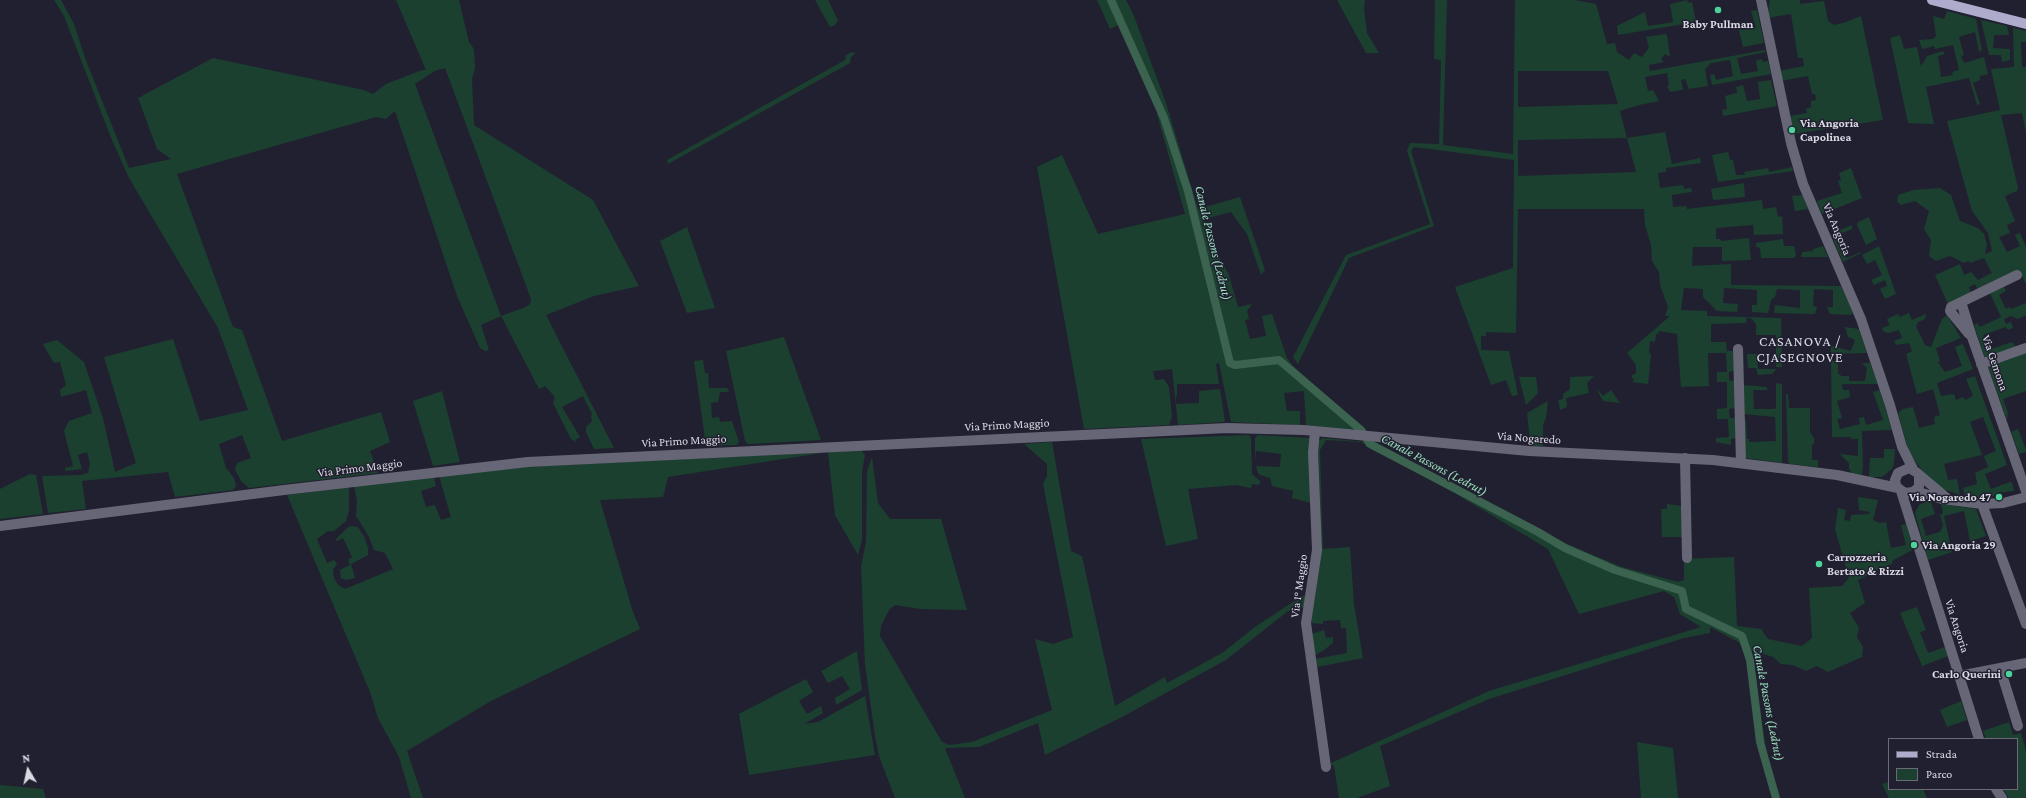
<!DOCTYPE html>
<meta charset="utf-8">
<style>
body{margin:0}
#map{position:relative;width:2026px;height:798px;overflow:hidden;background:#212030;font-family:"Crimson Pro",serif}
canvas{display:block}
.legend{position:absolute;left:1888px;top:738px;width:130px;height:52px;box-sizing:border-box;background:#212030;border:1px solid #6b6a78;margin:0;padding:5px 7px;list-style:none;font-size:12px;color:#dad9e4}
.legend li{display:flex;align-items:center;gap:8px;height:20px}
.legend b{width:20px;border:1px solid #6b6a78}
.north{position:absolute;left:8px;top:750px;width:40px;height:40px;-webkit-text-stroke:3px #212030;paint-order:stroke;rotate:351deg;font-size:11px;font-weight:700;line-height:16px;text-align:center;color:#dad9e4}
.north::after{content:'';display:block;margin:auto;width:14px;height:18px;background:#dad9e4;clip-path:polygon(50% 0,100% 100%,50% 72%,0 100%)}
</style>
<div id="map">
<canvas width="2026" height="798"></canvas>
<ul class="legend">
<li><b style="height:5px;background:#aeabcc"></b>Strada</li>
<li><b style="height:11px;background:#1b402f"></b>Parco</li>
</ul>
<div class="north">N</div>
</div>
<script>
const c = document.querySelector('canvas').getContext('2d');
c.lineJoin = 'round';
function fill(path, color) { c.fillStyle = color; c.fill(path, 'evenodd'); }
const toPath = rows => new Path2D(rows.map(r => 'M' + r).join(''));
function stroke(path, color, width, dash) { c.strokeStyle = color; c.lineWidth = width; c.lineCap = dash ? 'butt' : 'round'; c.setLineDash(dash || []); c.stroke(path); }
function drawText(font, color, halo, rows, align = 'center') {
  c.font = font + ' "Crimson Pro",serif'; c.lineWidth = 3; c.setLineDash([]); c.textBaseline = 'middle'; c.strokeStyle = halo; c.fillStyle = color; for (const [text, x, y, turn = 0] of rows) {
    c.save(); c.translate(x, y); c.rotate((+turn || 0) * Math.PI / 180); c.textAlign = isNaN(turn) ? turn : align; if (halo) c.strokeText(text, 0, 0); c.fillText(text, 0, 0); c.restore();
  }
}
const green = toPath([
 [54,0,61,0,74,24,85,58,129,168,171,159,157,149,138,98,213,58,364,90,373,94,386,84,422,70,426,70,396,0,459,0,469,42,474,49,475,68,472,79,474,125,593,200,639,286,594,296,546,315,614,448,594,449,586,432,586,427,592,421,591,416,592,414,583,396,562,407,580,437,575,440,577,443,571,439,553,403,555,397,545,386,539,389,501,316,481,325,489,350,485,351,480,348,457,296,395,111,386,119,376,117,177,174,233,327,242,330,282,441,381,412,390,442,370,451,378,473,249,488,241,481,235,469,237,463,251,458,242,435,219,444,226,468,234,478,236,486,233,490,175,497,168,472,82,481,86,509,48,513,42,476,80,475,88,473,90,464,87,452,78,455,82,469,65,471,65,468,73,466,64,431,69,421,92,413,86,390,61,397,60,390,66,385,60,362,54,363,43,344,57,340,84,362,103,418,115,472,136,463,104,357,173,339,200,421,248,410,218,328,129,178,112,140,64,16],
 [445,68,531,299,530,304,526,307,501,316,415,84,435,71],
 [815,0,828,0,838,20,835,25,830,27],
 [1097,0,1126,0,1134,16,1166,103,1198,209,1240,197,1265,270,1261,275,1247,234,1231,212,1204,219,1208,233,1211,233,1216,252,1229,275,1238,307,1252,304,1247,311,1249,319,1245,320,1250,339,1266,336,1262,316,1272,314,1287,358,1293,366,1363,428,1364,432,1306,425,1304,391,1284,393,1287,411,1300,411,1300,425,1231,422,1219,363,1216,364,1219,384,1177,384,1177,395,1176,396,1176,404,1199,403,1199,391,1220,389,1225,421,1223,422,1178,425,1172,369,1153,371,1155,380,1164,379,1169,387,1172,417,1169,425,1084,429,1037,167,1062,155,1098,234,1185,214,1157,114,1159,101,1152,99,1145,78,1120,24,1110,29],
 [1337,0,1365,0,1364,9,1367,33,1379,53,1366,53],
 [1435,0,1447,0,1443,145,1513,154,1515,0,1575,0,1596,4,1607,44,1615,43,1617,52,1629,60,1634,53,1642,57,1649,48,1646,37,1665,34,1667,35,1670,57,1665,54,1661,59,1664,62,1649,65,1650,71,1765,50,1766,52,1737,58,1741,74,1758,71,1756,61,1762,59,1763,62,1768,61,1771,74,1712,85,1710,75,1714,74,1716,80,1733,76,1730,60,1711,63,1705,69,1708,86,1689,89,1685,79,1681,80,1683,89,1682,90,1670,92,1667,86,1669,85,1667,73,1645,77,1648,91,1653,90,1659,101,1639,105,1620,111,1627,138,1665,132,1672,164,1700,158,1701,163,1666,168,1666,172,1658,173,1660,188,1683,185,1684,189,1691,188,1692,192,1672,195,1673,207,1686,206,1687,209,1762,200,1763,209,1776,207,1778,217,1782,216,1783,234,1754,235,1753,225,1716,228,1716,239,1720,239,1721,241,1749,238,1751,260,1722,261,1722,247,1693,247,1692,266,1731,264,1731,285,1841,286,1853,313,1851,315,1830,314,1827,307,1833,307,1833,290,1814,289,1813,306,1817,307,1815,314,1774,313,1775,305,1800,308,1800,290,1777,289,1775,297,1771,300,1768,313,1752,312,1752,305,1757,305,1757,290,1724,288,1723,303,1738,304,1737,312,1717,311,1703,297,1703,289,1684,288,1681,310,1707,311,1707,316,1781,318,1782,367,1776,367,1776,335,1756,335,1756,324,1752,319,1747,317,1746,323,1711,324,1711,342,1726,342,1727,351,1733,351,1734,371,1729,372,1729,380,1734,381,1735,408,1729,409,1729,413,1730,418,1735,418,1736,438,1731,439,1731,445,1716,442,1716,438,1729,437,1728,419,1717,419,1717,409,1727,408,1727,382,1717,382,1717,372,1727,372,1726,353,1708,353,1709,386,1681,387,1677,334,1659,331,1658,334,1656,334,1655,342,1650,341,1649,352,1651,355,1648,384,1632,382,1634,380,1631,376,1636,373,1636,365,1627,353,1670,316,1665,316,1668,307,1660,285,1659,272,1652,261,1651,245,1645,225,1644,209,1518,209,1516,333,1486,332,1486,336,1481,336,1481,350,1509,351,1518,395,1512,396,1506,380,1491,385,1455,287,1513,268,1514,160,1414,147,1411,151,1434,226,1349,258,1298,364,1293,357,1346,255,1430,224,1407,151,1410,143,1439,144,1441,60,1434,59],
 [1518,71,1608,71,1618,104,1518,107],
 [1627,138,1636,172,1518,176,1518,140],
 [1687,0,1688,3,1692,2,1696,22,1618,35,1617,26,1645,12,1648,26,1673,22,1670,4],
 [1770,0,1800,0,1800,4,1824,1,1828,21,1834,25,1843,23,1861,16,1883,120,1794,134,1790,116,1807,113,1806,109,1811,107,1811,101,1816,100,1815,94,1812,94,1808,76,1781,81,1779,71,1804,66,1803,58,1798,58,1791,14,1767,18],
 [1757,10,1764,43,1743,47,1737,22,1740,21,1742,30,1756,27,1751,11],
 [1947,11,1976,19,1982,50,1979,52,1975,32,1959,37,1964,55,1961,56,1964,63,1984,57,1988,74,1980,76,1980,80,1973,83,1980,104,1977,105,1969,78,1926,87,1934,124,1908,123,1890,38,1900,35,1904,49,1917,47,1921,66,1927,56,1943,51,1945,54,1938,56,1941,77,1953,75,1952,72,1959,70,1953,45,1935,49,1934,46,1922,49,1919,40,1933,39,1936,36,1933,16,1944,19],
 [1981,20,2007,26,2009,35,1994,35,1993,48,2010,49,2010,60,2002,62,2001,55,1989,55],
 [2013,28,2026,31,2026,42,2021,42,2022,67,2026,67,2026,133,2022,113,2001,115,2018,188,2017,191,2005,196,2015,221,2007,225,2010,233,1999,237,2007,252,2020,246,2015,235,2020,233,2026,247,2026,284,2019,270,1978,290,1975,284,1969,287,1971,294,1948,304,1935,275,1960,264,1964,275,1971,272,1978,280,1992,273,1984,258,1970,263,1969,261,1964,263,1950,256,1936,261,1929,256,1931,240,1924,229,1929,211,1915,201,1901,205,1897,202,1898,195,1913,190,1940,188,1951,195,1960,221,1978,228,1984,234,1987,245,1985,254,1992,251,1988,233,1972,211,1947,121,2000,110,1991,69,2014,67],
 [852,52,856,53,851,57,850,63,668,164,667,160,845,60,846,55],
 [1771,80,1777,106,1723,116,1722,110,1727,109,1725,96,1737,93,1736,87,1743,85,1747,101,1760,99,1758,82],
 [1728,152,1730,160,1733,160,1736,175,1745,175,1744,172,1768,168,1769,172,1792,167,1793,171,1718,182,1712,155],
 [1851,168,1862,198,1822,214,1817,201,1842,193,1838,181,1841,180,1839,173],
 [1744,183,1745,197,1713,200,1711,189],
 [1802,195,1808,209,1795,211,1792,196],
 [1869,217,1877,239,1866,245,1857,225,1858,222],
 [1852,225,1852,229,1836,236,1847,258,1861,252,1861,253,1843,262,1831,234],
 [687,227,715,308,687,313,660,241],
 [1783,239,1784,246,1794,246,1796,255,1794,258,1761,258,1760,248,1756,247,1756,243],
 [1823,246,1828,257,1801,257,1802,252,1813,251,1813,249],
 [1879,246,1896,294,1885,299,1880,289,1887,286,1885,280,1874,285,1871,280,1882,275,1875,260,1867,264,1862,255],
 [2004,287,2006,291,1999,295,2006,309,2010,307,2011,309,2026,303,2026,315,2018,319,2011,316,2004,319,2006,324,2011,322,2013,328,2008,330,2006,327,1983,335,1988,350,2012,342,2016,347,1985,358,1974,325,1977,323,1980,327,2001,317,1990,293],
 [1909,313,1912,320,1926,314,1925,319,1918,322,1916,326,1925,345,1931,347,1942,319,1947,315,1961,338,1936,348,1940,361,1938,362,1945,372,1962,366,1955,347,1963,344,1973,369,1937,383,1941,396,1954,394,1956,400,1963,397,1965,400,1973,396,1966,379,1975,376,2007,465,1985,474,1991,489,2010,482,2012,483,2014,491,1997,493,1990,498,1965,497,1963,488,1977,484,1975,473,1988,467,1984,456,1996,451,1983,417,1970,422,1982,455,1944,464,1948,480,1957,479,1960,495,1940,488,1923,472,1909,452,1898,413,1903,409,1913,407,1919,428,1935,424,1934,417,1940,415,1933,389,1917,394,1906,354,1912,351,1909,343,1896,345,1894,341,1902,338,1899,330,1888,333,1883,331,1882,328,1890,325,1887,319,1898,314,1900,317],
 [1845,327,1859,329,1867,353,1831,354,1831,346,1851,351,1855,340,1848,337],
 [784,337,821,440,748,444,745,441,726,351],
 [2026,353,2026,391,2003,399,2008,413,2007,420,1988,367],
 [1747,354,1757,354,1758,369,1776,369,1774,372,1772,374,1758,375,1756,368,1748,368],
 [703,360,705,373,708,373,709,388,727,388,729,392,720,392,718,402,711,403,712,418,719,417,720,422,732,421,739,442,737,445,706,446,694,361],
 [1831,361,1838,361,1838,374,1840,374,1841,376,1849,376,1849,381,1865,381,1867,368,1862,363,1870,363,1878,384,1842,384,1843,390,1849,390,1850,397,1837,401,1842,418,1837,419,1840,429,1860,424,1859,418,1864,417,1866,425,1883,420,1873,392,1880,390,1892,430,1862,431,1863,467,1862,475,1852,473,1849,469,1849,463,1840,454,1858,456,1858,439,1851,439,1851,437,1832,437],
 [1594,376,1587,383,1589,393,1566,398,1567,407,1560,410,1558,400,1563,399,1563,394,1570,389,1570,377],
 [1519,377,1536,377,1538,393,1526,405],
 [1776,383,1782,384,1782,463,1745,458,1744,420,1746,420,1747,439,1749,439,1749,442,1776,441,1775,417,1744,414,1744,385,1766,387,1768,390,1753,390,1754,409,1774,409,1776,408],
 [1596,388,1603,396,1611,390,1620,403,1603,401],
 [442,391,460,462,433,466,413,401],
 [1786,394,1788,394,1789,408,1810,408,1810,432,1814,438,1814,444,1812,444,1812,460,1818,460,1818,467,1790,464,1788,462],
 [1548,401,1546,418,1543,425,1543,446,1533,446,1530,441,1527,413],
 [2018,429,2026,450,2026,452,2019,454,2011,432],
 [1249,435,1251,438,1252,474,1261,482,1258,485,1252,484,1251,488,1236,485,1188,489,1198,539,1166,546,1141,439],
 [1258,435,1310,438,1311,503,1292,498,1293,491,1272,486,1270,478,1260,475,1258,473,1256,466,1280,467,1281,454,1256,451,1255,461,1255,438],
 [1322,438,1377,443,1558,540,1619,566,1678,582,1684,580,1684,559,1734,557,1737,626,1761,629,1768,639,1802,646,1812,638,1809,588,1842,586,1849,578,1835,529,1838,508,1846,510,1844,520,1850,521,1851,515,1869,514,1870,512,1859,510,1858,497,1878,500,1873,520,1880,523,1886,522,1891,548,1906,545,1901,525,1906,524,1914,549,1892,561,1893,563,1858,580,1865,603,1850,613,1859,628,1857,637,1863,647,1862,657,1828,672,1817,666,1806,671,1793,665,1781,664,1773,657,1752,650,1767,756,1779,798,1774,798,1761,758,1748,659,1744,645,1710,627,1710,633,1684,638,1489,699,1380,746,1390,786,1357,798,1339,798,1334,766,1329,764,1489,691,1701,627,1680,614,1674,597,1664,591,1579,614,1548,549,1458,495,1361,442,1326,440,1320,450,1323,549,1350,547,1354,604,1363,658,1317,667,1315,659,1347,653,1346,628,1341,628,1340,620,1323,621,1323,624,1311,623,1317,443],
 [1052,442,1071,551,1082,556,1115,706,1165,677,1167,683,1222,653,1255,627,1302,596,1307,595,1305,607,1288,611,1226,660,1122,717,1045,755,1038,723,979,747,945,748,965,798,895,798,879,756,875,736,865,664,861,567,866,542,867,472,872,457,878,503,890,519,941,519,967,610,920,609,895,605,889,610,881,626,880,636,942,742,949,745,972,742,1052,710,1035,639,1053,644,1073,637,1043,484,1047,476,1047,464,1024,444],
 [1884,449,1895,449,1894,463,1892,469,1882,477,1869,477,1870,458,1884,458],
 [861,450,865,455,862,471,862,540,858,555,835,515,828,452,668,477,663,497,600,500,632,609,640,629,491,701,407,751,423,798,411,798,399,757,378,718,370,692,287,495,349,487,349,511,346,521,334,531,328,531,317,539,327,563,334,560,335,561,337,564,333,570,334,578,338,585,345,589,393,569,385,553,374,550,369,537,356,516,357,500,354,486,434,477,436,486,421,491,426,507,435,505,441,520,451,517,439,476,525,467,666,460,829,452],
 [30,474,36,475,43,514,0,519,0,489],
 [1928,501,1931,502,1935,514,1921,519,1926,536,1940,532,1943,526,1940,515,1943,513,1941,504,1976,509,1986,536,1970,541,1964,511,1944,516,1952,552,1928,560,1915,513,1919,505],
 [1667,504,1682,506,1683,537,1662,537,1661,509,1667,509],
 [352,526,358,527,364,536,368,548,368,555,351,564,355,578,346,580,341,578,340,570,350,565,348,560,352,557,343,538,337,541,335,540,348,527],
 [1917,607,1926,630,1920,632,1928,653,1945,647,1948,656,1922,666,1900,613],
 [1324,630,1326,638,1333,637,1333,643,1324,650,1315,655,1311,634],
 [857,651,862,690,836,705,835,698,850,689,842,676,828,683,821,671],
 [806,679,813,692,799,701,807,714,821,706,823,713,804,724,818,722,865,696,875,755,749,775,739,714],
 [1961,701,1967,720,1947,727,1940,710],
 [2009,722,2013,735,2021,733,2026,751,2026,798,2009,798,2003,789,2017,789,2017,739,1986,739,1983,731],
 [1637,742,1673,748,1678,798,1641,798],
 [1889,782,1889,789,1923,789,1927,798,1889,798,1882,784],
 [0,785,43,789,46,798,0,798]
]);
const canal = toPath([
 [1111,0,1164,118,1188,191,1230,363,1235,365,1279,360,1361,430,1370,444,1538,532,1565,548,1615,570,1682,591,1686,609,1742,636,1750,660,1760,742,1776,798]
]);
const minor = toPath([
 [1761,0,1791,143,1803,184,1861,319,1890,405,1902,447,1913,469],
 [1961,302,1972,337,2026,491],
 [1969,334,1950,311,1951,307,2017,275],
 [1738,349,1741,463],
 [1981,364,2026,348],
 [1315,431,1313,453,1317,550,1306,623,1326,767],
 [1685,458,1687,558],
 [1919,475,1919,487,1913,492,1905,493,1898,488,1896,485,1895,480,1898,473,1909,468,1916,472,1948,499],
 [1901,491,1979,739],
 [1915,491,1942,499,1982,504,2003,503,2026,497],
 [1982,504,2026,624],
 [0,526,284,490,528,462,1227,428,1304,430,1529,451,1713,460,1837,475,1898,488],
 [2000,668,2018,726],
 [1959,676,2026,663],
 [1996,789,2002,798]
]);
const major = toPath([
 [1932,0,2026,24]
]);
const markers = [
 [1718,10,4,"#4dd39a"],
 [1792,130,4,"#4dd39a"],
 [1999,497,4,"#4dd39a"],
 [1914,545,4,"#4dd39a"],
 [1819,564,4,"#4dd39a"],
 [2009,674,4,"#4dd39a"]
];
const poiNames = [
 ["Baby Pullman",1718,24,"center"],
 ["Via Angoria",1800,123],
 ["Capolinea",1800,137],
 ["Via Nogaredo 47",1991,497,"right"],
 ["Via Angoria 29",1922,545],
 ["Carrozzeria",1827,557],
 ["Bertato & Rizzi",1827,571],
 ["Carlo Querini",2001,674,"right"]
];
const streetNames = [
 ["Via Angoria",1837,229,67],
 ["Via Gemona",1995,363,71],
 ["Via Primo Maggio",1007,425,-3],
 ["Via Nogaredo",1529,438,4],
 ["Via Primo Maggio",684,441,-3],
 ["Via Primo Maggio",360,468,-7],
 ["Via 1° Maggio",1299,586,-82],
 ["Via Angoria",1957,626,72]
];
const waterNames = [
 ["Canale Passons (Ledrut)",1213,243,76],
 ["Canale Passons (Ledrut)",1434,465,28],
 ["Canale Passons (Ledrut)",1768,703,79]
];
const quarterNames = [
 ["CASANOVA /",1800,342],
 ["CJASEGNOVE",1800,358]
];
fill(green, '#1b402f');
stroke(canal, '#3c634f', 8);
stroke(minor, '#676676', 10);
stroke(major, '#aeabcc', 10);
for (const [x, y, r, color] of markers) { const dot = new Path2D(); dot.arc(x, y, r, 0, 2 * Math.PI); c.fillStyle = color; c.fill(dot); stroke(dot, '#212030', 1.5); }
drawText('bold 12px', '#dad9e4', '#212030', poiNames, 'left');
drawText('12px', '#dad9e4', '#212030', streetNames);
drawText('italic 13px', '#9adfbc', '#212030', waterNames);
c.letterSpacing = '1px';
drawText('14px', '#dad9e4', '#212030', quarterNames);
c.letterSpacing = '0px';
</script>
